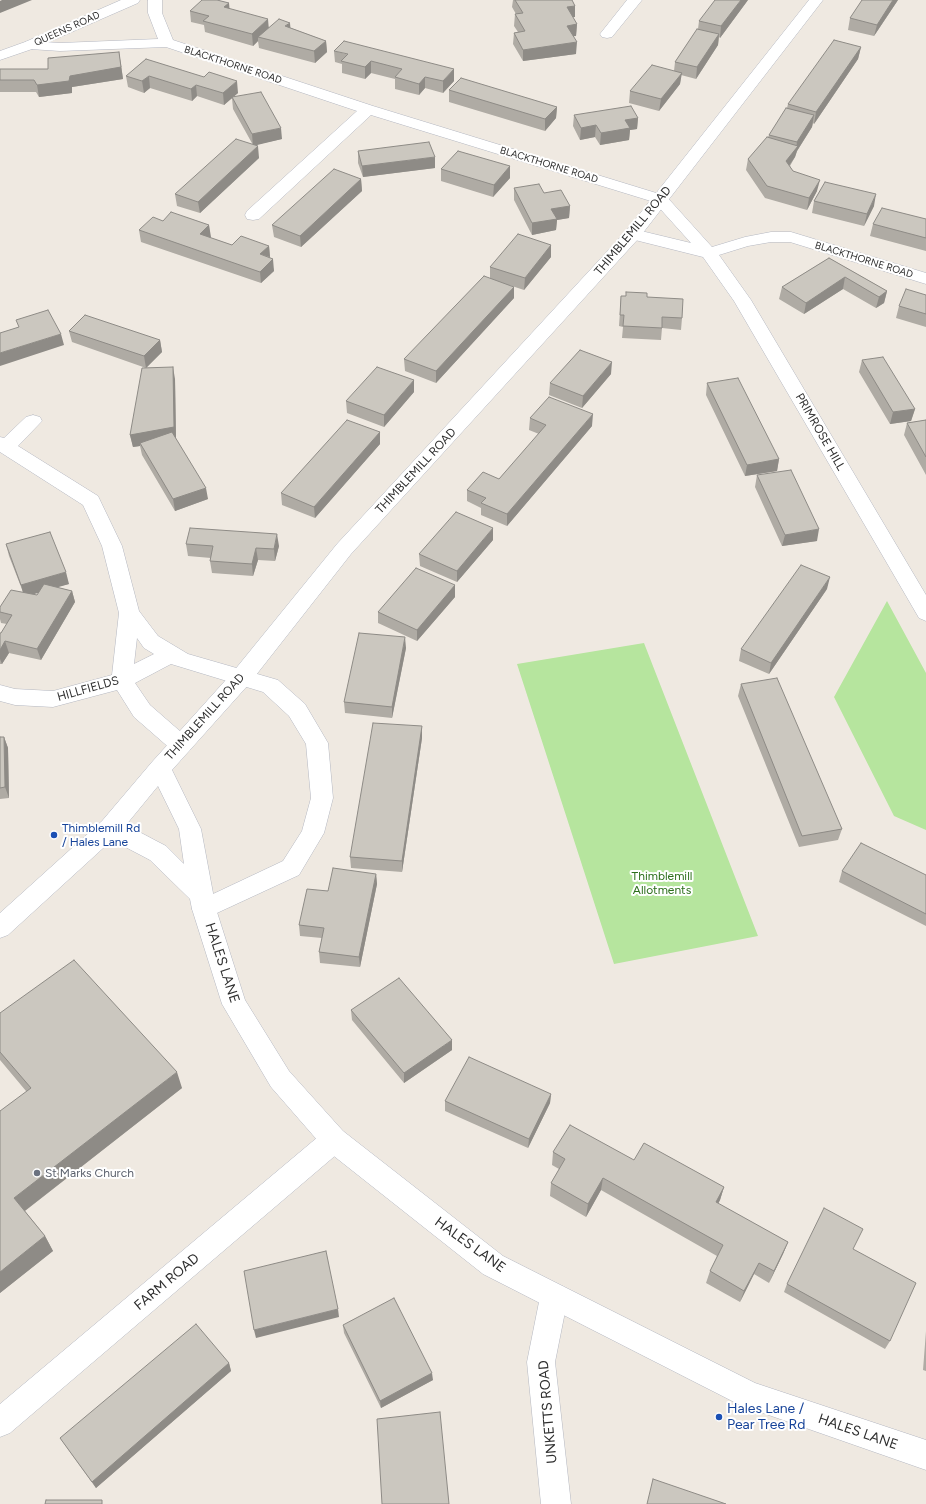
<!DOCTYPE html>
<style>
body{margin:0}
canvas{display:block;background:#efe9e1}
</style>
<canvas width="926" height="1504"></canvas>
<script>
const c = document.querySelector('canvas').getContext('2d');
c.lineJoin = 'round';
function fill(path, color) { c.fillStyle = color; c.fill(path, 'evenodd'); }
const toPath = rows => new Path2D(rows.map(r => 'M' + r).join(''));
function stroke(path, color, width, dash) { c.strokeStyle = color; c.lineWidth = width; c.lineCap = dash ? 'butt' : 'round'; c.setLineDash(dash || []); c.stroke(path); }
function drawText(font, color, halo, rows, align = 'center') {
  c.font = font + ' Figtree,sans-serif'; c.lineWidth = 4; c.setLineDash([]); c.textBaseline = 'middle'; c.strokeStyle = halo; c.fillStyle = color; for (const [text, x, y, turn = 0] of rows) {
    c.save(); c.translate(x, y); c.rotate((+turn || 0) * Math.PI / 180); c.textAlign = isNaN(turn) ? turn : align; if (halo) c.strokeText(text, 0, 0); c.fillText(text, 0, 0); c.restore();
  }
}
const green = toPath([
 [887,601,926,673,926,830,894,816,834,697],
 [644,643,758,936,614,964,517,664]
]);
const street = toPath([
 [148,0,162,0,162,13,173,40,373,106,666,196,712,247,745,237,771,232,791,232,926,273,926,284,790,242,771,242,748,246,719,255,751,300,926,595,926,621,919,618,734,301,703,257,627,238,625,234,627,230,633,229,691,243,654,202,371,115,259,219,253,220,247,219,245,215,247,211,357,111,166,47,60,51,30,49,25,48,23,45,25,42,30,41,60,43,158,39,148,13,148,0],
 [627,0,642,0,612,37,607,38,602,37,600,34,627,0],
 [33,415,40,417,42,421,18,446,98,496,122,546,139,611,158,636,188,654,278,680,305,704,328,743,333,798,324,833,299,875,204,919,196,916,192,909,196,902,283,861,302,831,311,798,306,744,289,716,263,692,171,664,135,683,150,705,189,739,192,745,189,751,181,754,173,751,134,717,117,690,53,707,15,705,0,701,0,685,15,689,53,691,112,675,119,613,102,546,83,505,0,452,0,437,4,438,26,417,33,415],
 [137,638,144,648,154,654,134,664,137,638],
 [334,1128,343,1131,347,1140,343,1149,10,1433,0,1437,0,1404,325,1131,334,1128],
 [554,1283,564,1287,568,1297,555,1362,571,1504,541,1504,527,1362,540,1297,544,1287,554,1283]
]);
const secondary = toPath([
 [121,0,140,0,138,3,35,48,0,60,0,51,25,42,121,0],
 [809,0,823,0,639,238,351,554,249,684,172,770,201,829,216,909,245,1000,289,1071,343,1131,503,1256,755,1383,926,1440,926,1470,740,1405,483,1274,325,1149,271,1087,222,1004,192,909,190,899,150,860,112,840,8,935,0,938,0,913,102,821,152,762,233,672,337,544,627,230,809,0],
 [158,786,179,829,184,864,166,846,126,825,158,786]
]);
const wall = toPath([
 [513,0,572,0,575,6,575,17,573,17,577,24,576,36,573,36,576,54,523,61,513,44,514,33,518,32,514,26,515,14,516,14,512,7],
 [748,0,720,38,719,37,718,45,696,79,681,75,680,84,659,111,629,103,630,91,674,71,675,62,698,29,699,21],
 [898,0,874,36,848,30,850,18],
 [229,3,229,9,269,27,291,28,326,41,327,52,315,63,259,48,258,41,253,46,205,32,204,25,191,22,190,11],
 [861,47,858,59,814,124,813,123,812,127,797,151,795,157,790,166,793,171,817,191,807,210,765,198,746,170,748,159,768,137,769,135,787,108,788,104],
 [334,51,454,81,443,93,425,88,419,95,395,89,395,79,371,73,365,79,342,73,342,64,335,62],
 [146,59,238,93,233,97,282,139,254,145,259,158,200,213,177,206,175,194,253,145,233,109,232,98,224,105,197,96,192,101,150,88,144,93,128,87,126,76],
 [121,64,123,79,72,87,72,93,39,97,36,92,0,92,0,69,48,69],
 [449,90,557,107,556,118,545,131,449,102],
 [574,115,638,118,637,129,630,130,629,140,600,145,595,137,580,140,573,126],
 [358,151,435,168,363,177,358,163],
 [510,166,510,178,493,197,441,181,441,169],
 [361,179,362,191,301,247,274,237,272,225],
 [514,188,570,206,569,218,557,220,556,230,532,235,514,200],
 [814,201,874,206,864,226,812,213],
 [926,219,926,251,870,236,873,224],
 [163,221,209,225,210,238,232,245,269,246,270,257,274,271,261,283,141,242,139,230],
 [551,245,551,257,524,290,509,285,514,298,436,383,405,371,404,359,490,278,490,267],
 [829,258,887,291,884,303,876,308,843,289,804,314,779,299,782,287],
 [926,295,926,327,896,318,899,306],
 [621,296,647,297,682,318,681,330,662,328,661,340,622,338,623,327,619,326],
 [69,331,160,340,162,352,146,368,175,379,176,439,208,499,175,511,142,455,140,446,133,447,130,435,146,368,72,342],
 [862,360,915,409,911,421,890,424,859,372],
 [611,374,582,408,549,395,550,383],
 [707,383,779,459,777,471,745,476,706,395],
 [414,392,384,427,347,413,346,401],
 [530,418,592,426,507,526,481,515,481,508,467,501,467,490,499,479,539,434,529,430],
 [926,420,926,475,904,435,907,423],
 [380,432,380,444,315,518,282,505,281,493],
 [757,475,817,541,782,546,755,487],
 [493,540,457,582,420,566,419,554],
 [6,544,69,584,56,587,72,591,75,602,41,660,9,653,2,664,0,664,0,633,1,633,7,624,1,623,0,619,0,607,23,592,9,556],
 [39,592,37,595,32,594,36,593],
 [186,544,279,546,275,561,258,560,253,576,212,573,210,561,211,558,188,556],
 [455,585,455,597,417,641,378,623,378,612],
 [827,589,769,674,739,661,741,649],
 [406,648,392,718,345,713,344,702],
 [741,684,842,829,838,840,799,847,738,696],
 [422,726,422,738,402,872,351,868,350,857],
 [0,737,4,737,8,748,9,798,0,799],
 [842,871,926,875,926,926,839,882],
 [376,874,377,884,360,967,320,963,319,952,322,938,300,936,299,925,328,891],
 [351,1010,452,1050,404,1083,352,1020],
 [0,1013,182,1088,25,1211,45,1236,53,1251,0,1293,26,1091,0,1060],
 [551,1094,550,1103,528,1148,445,1111,445,1101],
 [553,1152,634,1160,724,1187,720,1200,718,1204,788,1242,783,1254,769,1283,754,1274,740,1302,706,1283,710,1271,717,1256,601,1190,586,1217,550,1196,551,1183,559,1169,552,1165],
 [853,1249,890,1341,885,1349,784,1292,787,1284],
 [343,1325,433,1380,381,1408,344,1333],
 [926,1331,926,1371,923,1370],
 [229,1363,231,1371,96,1488,60,1438]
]);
const shadedWall = toPath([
 [2,0,32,0,0,13,0,1],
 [741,0,748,0,720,38,721,26],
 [893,0,898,0,874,36,877,25],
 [229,3,230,14,224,7],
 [575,6,575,17,566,18,567,7],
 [268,19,269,31,258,37,258,41,253,46,252,34],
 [290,23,291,34,285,26],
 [577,24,576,36,567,37,567,26],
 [719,34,718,45,696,79,697,67],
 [326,41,327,52,315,63,314,51],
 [577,42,576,54,523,61,523,50],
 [861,47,858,59,814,124,816,112],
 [119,52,123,79,72,87,72,93,39,97,37,85,70,76],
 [371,61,371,73,365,79,365,67],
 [454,69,454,81,443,93,443,81],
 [682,73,680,84,659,111,661,99],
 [149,76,150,88,144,93,142,81],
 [425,77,425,88,419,95,419,84],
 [237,81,238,93,224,105,223,93],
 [196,85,197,96,192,101,191,89],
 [557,107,556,118,545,131,545,119],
 [814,115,812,127,797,151,795,157,784,173,786,161,796,148,797,142],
 [638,118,637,129,630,130,629,140,600,145,601,133,625,120],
 [596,125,595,137,580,140,581,128],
 [281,128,282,139,253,146,252,134],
 [258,146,259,158,200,213,198,202],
 [435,157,435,168,363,177,362,166],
 [510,166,510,178,493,197,494,185],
 [361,179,362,191,301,247,300,236],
 [820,180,817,191,807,210,809,198],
 [876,194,874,206,864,226,867,214],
 [570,206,569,218,557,220,556,230,532,235,532,223,551,209],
 [209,225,211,237,202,246,200,234],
 [551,245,551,257,524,290,525,278],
 [269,246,270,257,260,254],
 [273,259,274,271,261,283,260,272],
 [845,277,843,289,804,314,806,303],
 [514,287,514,298,436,383,436,371],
 [887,291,884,303,876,308,879,297],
 [61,334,64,345,0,366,0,353],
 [160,340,162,352,146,368,144,356],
 [612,362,611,374,582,408,583,396],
 [173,367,175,379,176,439,141,445,140,443,140,446,133,447,130,435],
 [414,380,414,392,384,427,384,415],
 [915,409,911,421,890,424,893,412],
 [593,414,592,426,507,526,507,514],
 [380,432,380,444,315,518,314,507],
 [779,459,777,471,745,476,747,465],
 [206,488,208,499,175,511,173,499],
 [493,528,493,540,457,582,457,571],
 [819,529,817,541,782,546,785,535],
 [277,534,279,546,275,561,274,549],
 [256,548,258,560,253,576,252,564],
 [66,572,69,584,24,597,21,585],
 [830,577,827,589,769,674,771,663],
 [455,585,455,597,417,641,417,630],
 [72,591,75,602,41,660,37,649],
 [405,637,406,648,392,718,392,707],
 [5,641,9,653,2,664,0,659,0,650],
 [422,726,422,738,402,872,402,861],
 [4,737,8,748,9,798,5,787],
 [376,874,377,884,360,967,359,957],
 [452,1040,452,1050,404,1083,404,1073],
 [177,1072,182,1088,22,1213,14,1198],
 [551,1094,550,1103,528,1148,529,1139],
 [603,1178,601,1190,586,1217,588,1204],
 [724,1187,720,1200,712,1215,716,1202],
 [45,1236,53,1251,0,1293,0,1272],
 [788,1242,783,1254,769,1283,774,1271],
 [759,1263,754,1274,740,1302,744,1291],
 [338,1309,339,1317,256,1338,254,1330],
 [229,1363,231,1371,96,1488,92,1482],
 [432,1373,433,1380,381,1408,380,1401]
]);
const building = toPath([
 [202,0,217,0,229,3,224,7,268,19,252,34,203,21,209,16,190,11,202,0],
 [515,0,572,0,575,6,567,7,577,24,567,26,577,42,523,50,514,33,525,31,515,14,523,13,515,0],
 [715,0,741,0,721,26,699,21,715,0],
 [862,0,893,0,877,25,850,18,862,0],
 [279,19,290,23,285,26,326,41,314,51,258,37,279,19],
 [697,29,719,34,697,67,675,62,697,29],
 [834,40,861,47,816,112,788,104,834,40],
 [344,41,454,69,443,81,425,77,419,84,395,77,402,69,371,61,365,67,341,61,348,54,334,51,344,41],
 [119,52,121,67,70,76,69,81,37,85,34,80,0,80,0,69,48,69,48,58,119,52],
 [146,59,204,77,209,72,237,81,223,93,196,85,191,89,149,76,142,81,126,76,146,59],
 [652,65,682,73,661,99,630,91,652,65],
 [461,78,557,107,545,119,449,90,461,78],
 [261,92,281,128,252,134,232,97,261,92],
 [631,106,638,118,625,120,630,128,601,133,596,125,581,128,574,115,631,106],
 [786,108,814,115,797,142,769,135,786,108],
 [767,137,798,146,786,161,793,171,820,180,809,198,767,186,748,159,767,137],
 [236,139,258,146,198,202,175,194,236,139],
 [429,142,435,157,362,166,358,151,429,142],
 [458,151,510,166,494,185,441,169,458,151],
 [334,169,361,179,300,236,272,225,334,169],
 [825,182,876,194,867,214,814,201,825,182],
 [539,184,544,193,561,190,570,206,551,209,557,219,532,223,514,188,539,184],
 [882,208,926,219,926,238,873,224,882,208],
 [171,212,209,225,200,234,232,245,241,236,269,246,260,254,273,259,260,272,139,230,153,217,163,221,171,212],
 [518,234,551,245,525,278,490,267,518,234],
 [829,258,887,291,879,297,845,277,806,303,782,287,829,258],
 [484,276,514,287,436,371,404,359,484,276],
 [906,289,926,295,926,314,899,306,906,289],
 [626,292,647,293,647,297,683,299,682,318,662,317,662,328,623,326,624,315,620,315,621,296,626,296,626,292],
 [48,310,61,334,0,353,0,333,19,327,16,320,48,310],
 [85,315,160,340,144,356,69,331,85,315],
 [580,350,612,362,583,396,550,383,580,350],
 [883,357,915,409,893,412,862,360,883,357],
 [173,367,174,427,130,435,142,368,173,367],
 [377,367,414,380,384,415,346,401,377,367],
 [738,378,779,459,747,465,707,383,738,378],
 [549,397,593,414,507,514,481,503,486,498,467,490,483,472,499,479,546,425,530,418,549,397],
 [347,420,380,432,314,507,281,493,347,420],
 [926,420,926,457,907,423,926,420],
 [172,432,206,488,173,499,140,443,172,432],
 [791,470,819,529,785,535,757,475,791,470],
 [456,512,493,528,457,571,419,554,456,512],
 [190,528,277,534,274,549,256,548,252,564,210,561,213,546,186,544,190,528],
 [50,532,66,572,21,585,6,544,50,532],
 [801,565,830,577,771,663,741,649,801,565],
 [416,568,455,585,417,630,378,612,416,568],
 [44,584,72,591,37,649,5,641,0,650,0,633,1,633,12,615,0,612,0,607,11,590,37,595,44,584],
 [359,633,405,637,392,707,344,702,359,633],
 [777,678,842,829,802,836,741,684,777,678],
 [373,723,422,726,402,861,350,857,373,723],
 [0,737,4,737,5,787,0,788,0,737],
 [861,843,926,875,926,914,842,871,861,843],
 [333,868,376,874,359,957,319,952,324,928,299,925,307,889,328,891,333,868],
 [74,960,177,1072,14,1198,45,1236,0,1272,0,1111,31,1088,0,1052,0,1013,74,960],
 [399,978,452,1040,404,1073,351,1010,399,978],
 [469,1057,551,1094,529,1139,445,1101,469,1057],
 [570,1125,634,1160,644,1143,724,1187,716,1202,788,1242,774,1271,759,1263,744,1291,710,1271,723,1245,603,1178,588,1204,551,1183,565,1159,553,1152,570,1125],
 [824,1208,863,1229,853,1249,916,1283,890,1341,787,1284,824,1208],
 [326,1251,338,1309,254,1330,244,1271,326,1251],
 [394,1298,432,1373,380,1401,343,1325,394,1298],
 [196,1324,229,1363,92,1482,60,1438,196,1324],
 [440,1412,449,1504,382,1504,377,1419,440,1412],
 [653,1479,726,1504,647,1504,653,1479],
 [46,1500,102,1500,102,1504,45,1504,46,1500]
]);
const markers = [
 [54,835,4,"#1a4fb4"],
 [37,1173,4,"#6b7280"],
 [719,1417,4,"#1a4fb4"]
];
const farStreetnames = [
 ["QUEENS ROAD",67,29,-24],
 ["BLACKTHORNE ROAD",233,65,18],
 ["BLACKTHORNE ROAD",549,165,17],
 ["BLACKTHORNE ROAD",864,260,17]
];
const streetNames = [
 ["THIMBLEMILL ROAD",633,231,-50],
 ["PRIMROSE HILL",820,432,60],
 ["THIMBLEMILL ROAD",416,471,-47],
 ["HILLFIELDS",88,689,-16],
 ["THIMBLEMILL ROAD",205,717,-48]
];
const transitNames = [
 ["Thimblemill Rd",62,828],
 ["/ Hales Lane",62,842]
];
const parkNames = [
 ["Thimblemill",662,876],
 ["Allotments",662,890]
];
const worshipNames = [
 ["St Marks Church",45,1173]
];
const nearStreetnames = [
 ["HALES LANE",222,963,72],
 ["HALES LANE",470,1245,36],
 ["FARM ROAD",167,1282,-40],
 ["UNKETTS ROAD",548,1412,-95],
 ["HALES LANE",858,1432,19]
];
const nearTransitnames = [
 ["Hales Lane /",727,1409],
 ["Pear Tree Rd",727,1425]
];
fill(green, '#b6e59e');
stroke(street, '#b4b7c1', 1);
stroke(secondary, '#b4b7c1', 1);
fill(street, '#fff');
fill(secondary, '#fff');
fill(wall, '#afaba4');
fill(shadedWall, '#8e8b86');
fill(building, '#cbc7bf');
stroke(building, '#8e8b86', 1);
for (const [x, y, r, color] of markers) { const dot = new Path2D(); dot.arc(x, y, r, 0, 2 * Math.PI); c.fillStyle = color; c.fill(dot); stroke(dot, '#fff', 1.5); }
drawText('10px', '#2e2e2e', '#fff', farStreetnames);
drawText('12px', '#2e2e2e', '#fff', streetNames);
drawText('12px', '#164399', '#fff', transitNames, 'left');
drawText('12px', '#2c6e1b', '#fff', parkNames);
drawText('12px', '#5b616d', '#fff', worshipNames, 'left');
drawText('14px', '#2e2e2e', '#fff', nearStreetnames);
drawText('14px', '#164399', '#fff', nearTransitnames, 'left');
</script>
